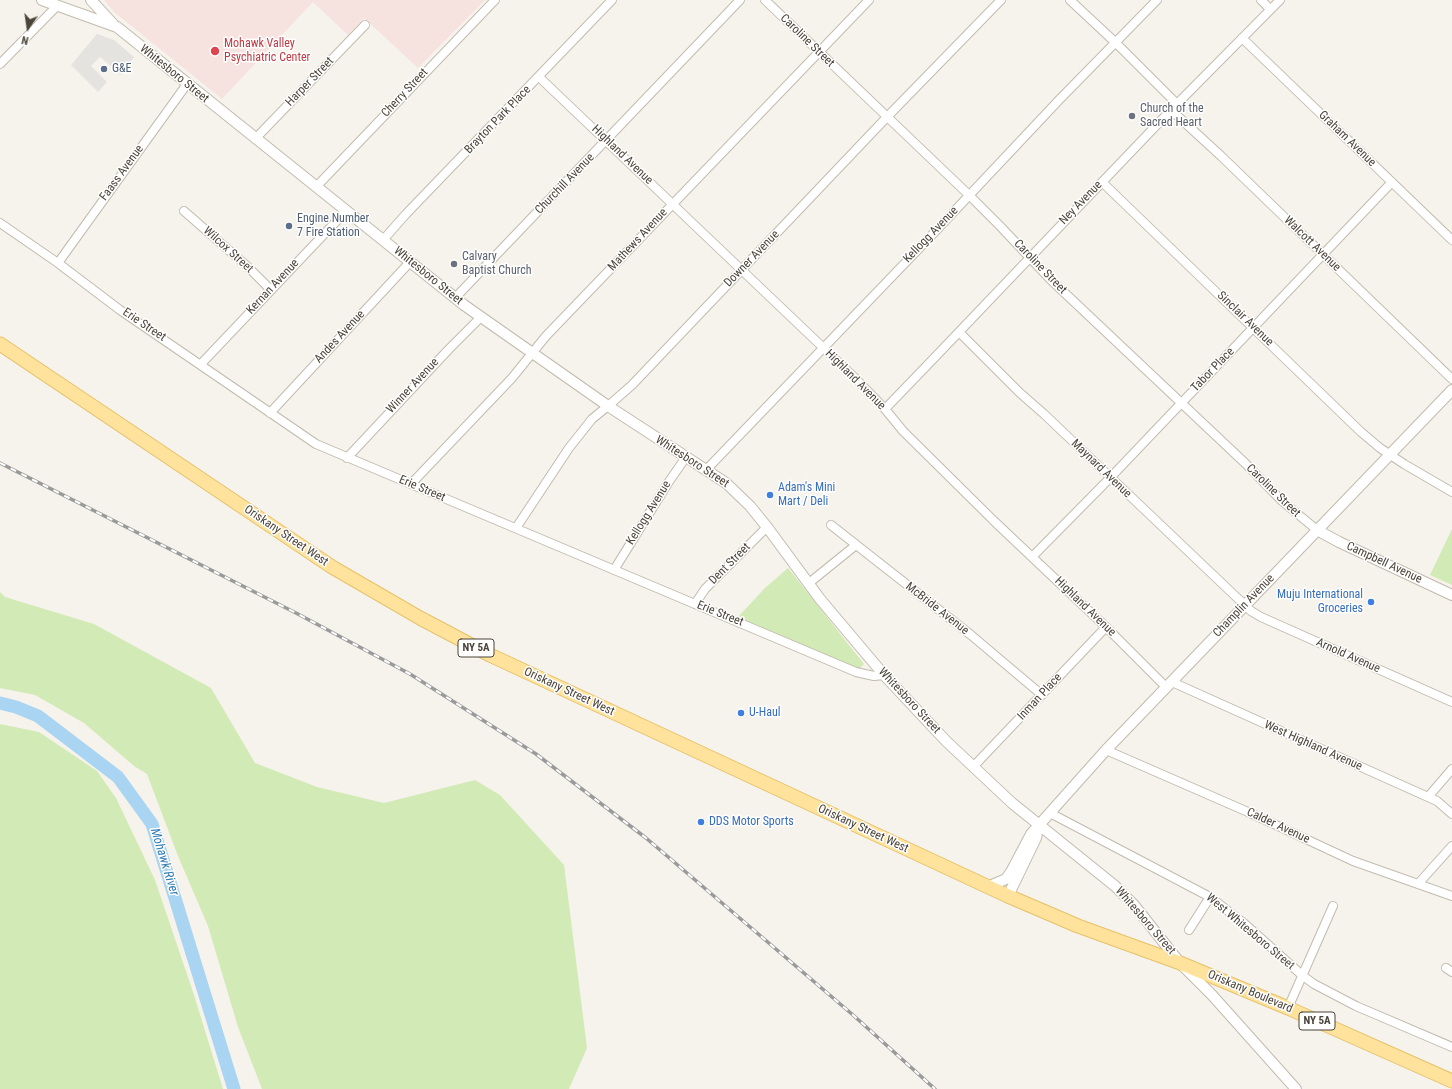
<!DOCTYPE html>
<style>
body{margin:0}
#map{position:relative;width:1452px;height:1089px;overflow:hidden;background:#f6f3ec;font-family:"Roboto Condensed",sans-serif}
canvas{display:block}
.north{position:absolute;left:8px;top:8px;width:40px;height:40px;-webkit-text-stroke:3px #fff;paint-order:stroke;rotate:193deg;font-size:11px;font-weight:700;line-height:16px;text-align:center;color:#4b4439}
.north::after{content:'';display:block;margin:auto;width:14px;height:18px;background:#4b4439;clip-path:polygon(50% 0,100% 100%,50% 72%,0 100%)}
</style>
<div id="map">
<canvas width="1452" height="1089"></canvas>
<div class="north">N</div>
</div>
<script>
const c = document.querySelector('canvas').getContext('2d');
c.lineJoin = 'round';
function fill(path, color) { c.fillStyle = color; c.fill(path, 'evenodd'); }
const toPath = rows => new Path2D(rows.map(r => 'M' + r).join(''));
function stroke(path, color, width, dash) { c.strokeStyle = color; c.lineWidth = width; c.lineCap = dash ? 'butt' : 'round'; c.setLineDash(dash || []); c.stroke(path); }
function drawText(font, color, halo, rows, align = 'center') {
  c.font = font + ' "Roboto Condensed",sans-serif'; c.lineWidth = 3; c.setLineDash([]); c.textBaseline = 'middle'; c.strokeStyle = halo; c.fillStyle = color; for (const [text, x, y, turn = 0] of rows) {
    c.save(); c.translate(x, y); c.rotate((+turn || 0) * Math.PI / 180); c.textAlign = isNaN(turn) ? turn : align; if (halo) c.strokeText(text, 0, 0); c.fillText(text, 0, 0); c.restore();
  }
}
const medical = toPath([
 [104,0,485,0,418,68,364,18,348,35,313,2,222,99,114,12]
]);
const green = toPath([
 [1452,529,1452,585,1430,575],
 [788,568,864,664,859,669,738,617,765,588],
 [0,592,5,597,94,624,211,688,255,763,317,787,384,803,475,780,500,795,564,865,587,1048,569,1089,262,1089,238,1027,208,926,178,856,147,774,134,766,84,723,35,695,0,688],
 [0,724,39,732,97,771,116,798,155,880,194,995,223,1089,0,1089]
]);
const parking = toPath([
 [97,34,114,40,134,57,121,75,100,57,91,66,107,82,98,92,71,65]
]);
const river = toPath([
 [0,703,16,707,38,716,118,777,152,824,234,1089]
]);
const minor = toPath([
 [765,0,969,195,1000,226,1051,280,1246,464,1282,501,1317,530],
 [1070,0,1116,43,1177,104],
 [1261,0,1270,9],
 [1242,38,1452,240],
 [0,64,57,6],
 [539,77,854,377,885,409,903,431,995,522,1106,627,1166,687],
 [1171,110,1221,156,1452,379],
 [255,139,365,25],
 [1102,182,1361,432,1380,448,1404,464,1452,492],
 [316,187,495,0],
 [184,211,248,267,271,290],
 [0,223,58,263,120,310,316,444,856,672,874,676,884,675],
 [383,240,406,214,612,0],
 [58,263,187,84],
 [455,298,740,0],
 [959,332,1020,393,1044,414,1251,611,1261,617,1452,702],
 [201,364,346,211],
 [885,409,937,355,1171,110,1280,0],
 [270,413,410,262],
 [347,458,449,349,481,317],
 [706,470,930,237,1059,100,1157,0],
 [411,484,512,378,546,336,869,0],
 [831,525,971,635,1042,695],
 [516,528,569,448,592,419,608,406,632,385,887,117,1001,0],
 [1033,556,1110,478,1392,182],
 [614,570,668,483,686,457],
 [809,583,856,545],
 [695,604,705,589,767,527],
 [1172,682,1428,797,1437,801,1452,814],
 [1106,750,1248,812,1353,861,1452,896],
 [973,767,1106,627],
 [1428,797,1452,769],
 [1050,813,1210,897,1246,925,1303,976,1314,984,1356,1006,1452,1047],
 [1418,884,1452,846],
 [1189,930,1210,897],
 [1446,968,1452,972],
 [1288,1008,1333,906]
]);
const tertiary = toPath([
 [42,0,117,27,464,305,608,406,726,483,750,506,767,527,820,599,884,675,946,741,1012,803,1115,886,1134,905,1180,963,1212,995,1296,1089],
 [91,0,113,24],
 [1317,530,1339,542,1452,595],
 [987,887,1006,879,1011,872,1031,834,1106,750,1452,390],
 [1008,896,1036,838,1037,833]
]);
const primary = toPath([
 [0,344,332,567,420,618,490,655,1008,896,1078,926,1180,963,1288,1008,1452,1081]
]);
const rail = toPath([
 [0,463,296,613,410,674,536,754,646,838,853,1015,935,1089]
]);
const markers = [
 [215,51,5,"#e0444e"],
 [104,69,4,"#5c6f8a"],
 [1132,116,4,"#6b7280"],
 [289,226,4,"#5c6f8a"],
 [454,264,4,"#6b7280"],
 [770,495,4,"#3f7fe0"],
 [1371,602,4,"#3f7fe0"],
 [741,713,4,"#3f7fe0"],
 [701,822,4,"#3f7fe0"]
];
const shields = [
 [476,648,36],
 [1317,1021,36]
];
const shieldNames = [
 ["NY 5A",476,648],
 ["NY 5A",1317,1021]
];
const streetNames = [
 ["Caroline Street",807,41,44],
 ["Whitesboro Street",174,74,39],
 ["Harper Street",310,82,-46],
 ["Cherry Street",405,93,-47],
 ["Brayton Park Place",498,120,-46],
 ["Graham Avenue",1347,139,44],
 ["Highland Avenue",622,155,44],
 ["Faass Avenue",122,173,-54],
 ["Churchill Avenue",565,184,-46],
 ["Ney Avenue",1081,203,-46],
 ["Kellogg Avenue",931,235,-46],
 ["Mathews Avenue",638,240,-47],
 ["Walcott Avenue",1312,244,44],
 ["Wilcox Street",228,250,42],
 ["Downer Avenue",752,259,-46],
 ["Caroline Street",1040,267,46],
 ["Whitesboro Street",428,276,39],
 ["Kernan Avenue",273,287,-47],
 ["Sinclair Avenue",1245,319,44],
 ["Erie Street",144,325,34],
 ["Andes Avenue",340,337,-47],
 ["Tabor Place",1213,370,-46],
 ["Highland Avenue",855,380,45],
 ["Winner Avenue",413,386,-47],
 ["Whitesboro Street",692,462,33],
 ["Maynard Avenue",1101,469,44],
 ["Erie Street",422,489,23],
 ["Caroline Street",1273,491,44],
 ["Kellogg Avenue",649,513,-58],
 ["Oriskany Street West",286,536,34],
 ["Campbell Avenue",1384,563,25],
 ["Dent Street",730,564,-45],
 ["Champlin Avenue",1244,606,-46],
 ["Highland Avenue",1085,607,44],
 ["McBride Avenue",937,609,38],
 ["Erie Street",720,614,22],
 ["Arnold Avenue",1348,656,24],
 ["Oriskany Street West",569,692,25],
 ["Inman Place",1040,697,-47],
 ["Whitesboro Street",909,701,47],
 ["West Highland Avenue",1313,746,24],
 ["Calder Avenue",1278,826,25],
 ["Oriskany Street West",863,829,25],
 ["Whitesboro Street",1145,921,49],
 ["West Whitesboro Street",1250,932,40],
 ["Oriskany Boulevard",1250,992,23]
];
const healthNames = [
 ["Mohawk Valley",224,44],
 ["Psychiatric Center",224,58]
];
const serviceNames = [
 ["G&E",112,69],
 ["Engine Number",297,219],
 ["7 Fire Station",297,233]
];
const worshipNames = [
 ["Church of the",1140,109],
 ["Sacred Heart",1140,123],
 ["Calvary",462,257],
 ["Baptist Church",462,271]
];
const shopNames = [
 ["Adam's Mini",778,488],
 ["Mart / Deli",778,502],
 ["Muju International",1363,595,"right"],
 ["Groceries",1363,609,"right"],
 ["U-Haul",749,713],
 ["DDS Motor Sports",709,822]
];
const waterNames = [
 ["Mohawk River",164,862,73]
];
fill(medical, '#f6e3e0');
fill(green, '#d2eab5');
fill(parking, '#e5e3e0');
stroke(river, '#a9d4f2', 13);
stroke(minor, '#c2bbae', 10);
stroke(tertiary, '#c2bbae', 12);
stroke(primary, '#e6c16a', 15);
stroke(minor, '#fff', 8);
stroke(tertiary, '#fff', 10);
stroke(primary, '#ffe39c', 13);
stroke(rail, '#9a9a9a', 3.5);
stroke(rail, '#fff', 2, [6]);
for (const [x, y, r, color] of markers) { const dot = new Path2D(); dot.arc(x, y, r, 0, 2 * Math.PI); c.fillStyle = color; c.fill(dot); stroke(dot, '#fff', 1.5); }
for (const [x, y, w] of shields) { const box = new Path2D(); box.roundRect(x - w / 2, y - 9, w, 18, 3); c.fillStyle = '#fff'; c.fill(box); stroke(box, '#4b4439', 1); }
drawText('bold 11px', '#4b4439', null, shieldNames);
drawText('12px', '#4b4439', '#fff', streetNames);
drawText('12px', '#be3a42', '#fff', healthNames, 'left');
drawText('12px', '#4e5e75', '#fff', serviceNames, 'left');
drawText('12px', '#5b616d', '#fff', worshipNames, 'left');
drawText('12px', '#366cbe', '#fff', shopNames, 'left');
drawText('italic 13px', '#2e7ab2', '#fff', waterNames);
</script>
